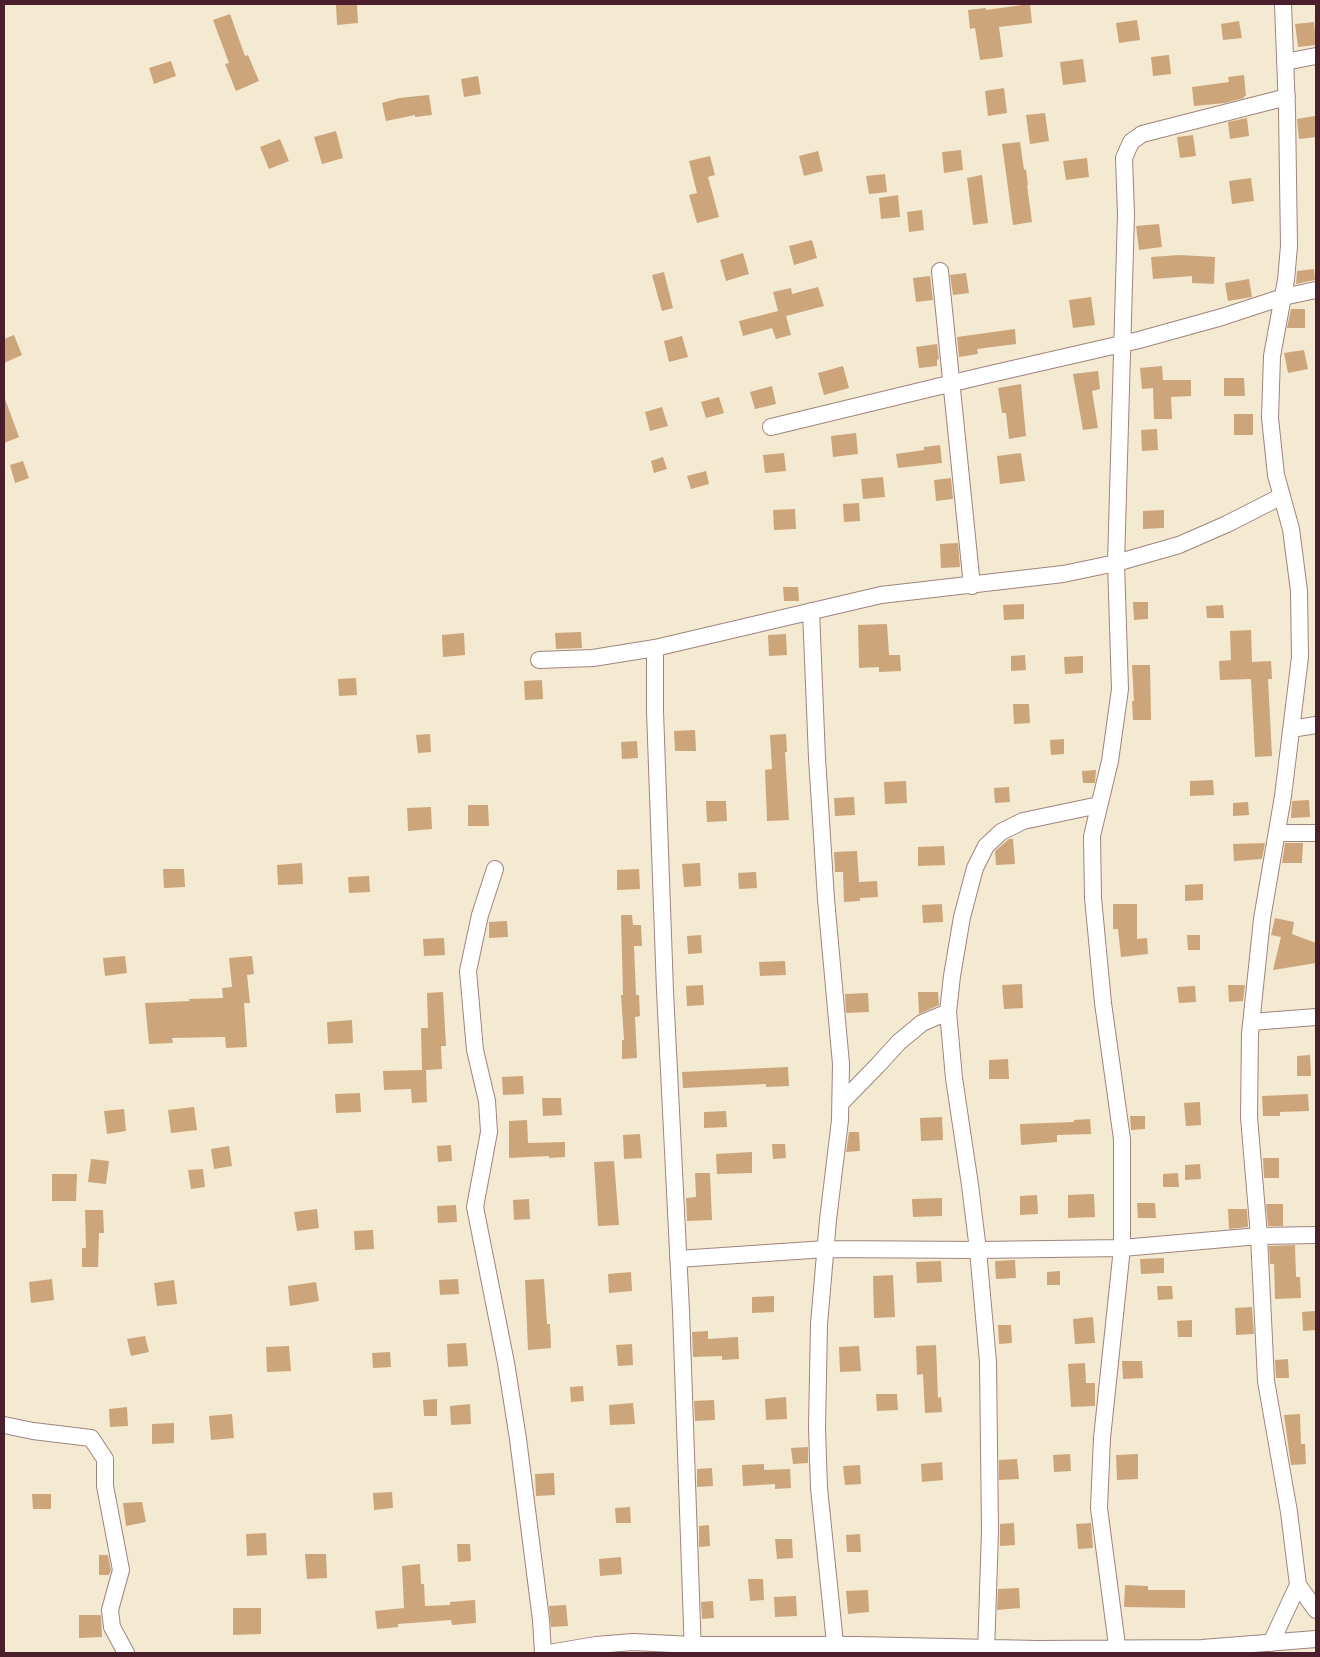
<!DOCTYPE html>
<style>
body{margin:0}
#map{position:relative;width:1320px;height:1657px;overflow:hidden;background:#f4ead2;font-family:"Architects Daughter",sans-serif}
canvas{display:block}
.frame{position:absolute;inset:0;border:5px solid #4a1f2b;pointer-events:none}
</style>
<div id="map">
<canvas width="1320" height="1657"></canvas>
<div class="frame"></div>
</div>
<script>
const context = document.querySelector('canvas').getContext('2d');
context.lineJoin = 'round';
function paint(path, color) {
  context.fillStyle = color;
  context.fill(path, 'evenodd');
}
function poly(rows) {
  const path = new Path2D();
  for (const r of rows) {
    path.moveTo(r[0], r[1]);
    for (let i = 2; i < r.length; i += 2) path.lineTo(r[i], r[i + 1]);
  }
  return path;
}
function trace(path, color, width, dash) {
  context.strokeStyle = color;
  context.lineWidth = width;
  context.lineCap = dash ? 'butt' : 'round';
  context.setLineDash(dash || []);
  context.stroke(path);
}
paint(poly([
 [336,4,357,4,358,23,337,25],
 [1030,4,1032,23,999,27,1003,57,980,60,975,28,970,29,968,10,986,8,986,10],
 [230,14,245,56,248,55,259,81,236,91,225,64,229,63,213,20],
 [1137,20,1140,40,1119,43,1116,23],
 [1239,21,1242,38,1223,40,1221,24],
 [1314,22,1316,45,1298,47,1295,24],
 [1169,55,1171,74,1153,76,1151,57],
 [1083,59,1086,82,1063,85,1060,62],
 [171,61,176,76,154,84,149,68],
 [1244,75,1246,96,1244,96,1244,98,1225,103,1194,106,1192,87,1229,82,1228,77],
 [478,76,481,94,464,97,461,79],
 [1004,88,1007,113,988,116,985,91],
 [429,95,432,115,415,117,415,115,386,121,382,103,399,98],
 [1045,113,1049,141,1030,144,1026,115],
 [1315,116,1316,137,1299,139,1297,119],
 [1247,118,1249,136,1230,139,1228,122],
 [336,131,343,158,322,164,314,137],
 [1193,135,1196,156,1180,158,1177,137],
 [280,139,289,161,269,169,260,147],
 [1020,142,1024,170,1026,169,1028,185,1027,185,1032,222,1013,225,1002,144],
 [961,150,963,170,944,173,942,152],
 [818,151,823,171,804,176,799,156],
 [710,156,715,175,708,177,719,217,697,223,689,195,697,193,689,161],
 [1087,158,1089,177,1066,180,1063,161],
 [885,174,887,192,869,194,866,176],
 [982,175,988,223,973,225,967,178],
 [1251,178,1254,201,1232,204,1229,181],
 [898,195,900,217,881,219,879,198],
 [922,210,924,230,909,232,907,212],
 [1159,224,1162,247,1139,250,1136,226],
 [812,240,817,258,794,265,789,246],
 [743,253,749,274,726,281,720,260],
 [1179,255,1215,257,1214,284,1192,283,1192,276,1153,279,1151,257],
 [1314,269,1315,280,1296,284,1297,271],
 [664,272,673,308,662,311,652,275],
 [966,273,969,293,953,295,950,275],
 [930,276,933,300,916,302,913,278],
 [1249,279,1252,297,1228,301,1225,283],
 [818,287,824,306,786,316,791,335,776,339,772,328,743,336,739,321,778,311,773,292,791,288,792,294],
 [1091,297,1095,325,1073,328,1069,300],
 [1291,309,1305,309,1305,328,1287,328],
 [1015,329,1016,344,977,349,978,354,959,357,957,337],
 [14,335,22,355,4,363,4,339],
 [682,336,688,357,669,362,664,341],
 [937,344,939,359,937,360,937,366,919,368,916,347],
 [1304,350,1308,369,1288,373,1284,353],
 [843,366,849,388,824,395,818,373],
 [1162,366,1163,380,1191,380,1191,396,1171,397,1172,419,1154,419,1153,388,1142,389,1140,368],
 [1098,371,1100,389,1092,391,1098,428,1083,430,1073,374],
 [1224,378,1244,378,1245,396,1224,396],
 [1021,384,1026,436,1009,439,1006,413,1002,413,998,388],
 [772,386,776,404,755,409,750,392],
 [719,397,724,413,706,418,701,402],
 [4,399,5,399,19,437,4,443],
 [662,407,668,426,650,431,645,412],
 [1234,414,1253,414,1253,435,1234,435],
 [1157,429,1158,450,1142,451,1141,430],
 [856,433,858,454,833,457,831,436],
 [940,445,942,463,898,468,896,454,924,450,924,447],
 [784,453,786,471,765,473,763,455],
 [1021,453,1025,481,1000,484,997,456],
 [663,457,667,469,654,473,651,461],
 [23,461,29,478,15,483,10,465],
 [706,471,709,484,691,489,687,476],
 [883,477,885,497,863,499,861,479],
 [951,478,953,499,936,501,934,480],
 [859,503,860,521,844,522,843,504],
 [795,509,796,529,774,530,773,510],
 [1164,510,1164,528,1143,529,1143,511],
 [958,543,960,567,941,568,940,544],
 [783,587,798,587,799,601,784,601],
 [1133,602,1148,602,1148,619,1134,620],
 [1024,604,1024,619,1004,620,1003,605],
 [1223,605,1224,618,1207,618,1206,606],
 [887,624,889,655,900,655,901,671,879,672,879,667,859,668,858,625],
 [1251,630,1252,662,1271,661,1272,679,1268,679,1272,756,1255,757,1251,679,1220,680,1219,661,1231,660,1230,631],
 [581,632,582,648,556,649,555,633],
 [464,633,465,655,443,657,442,635],
 [786,634,787,655,769,656,768,635],
 [1025,655,1026,670,1011,671,1011,656],
 [1083,656,1083,673,1065,674,1064,657],
 [1132,665,1150,665,1151,720,1133,720,1132,701,1134,701],
 [356,678,357,695,339,696,338,679],
 [542,680,543,699,525,700,524,681],
 [1013,704,1029,704,1030,723,1014,724],
 [695,730,696,751,675,751,674,731],
 [430,734,431,752,418,753,416,735],
 [786,734,787,752,785,752,789,820,767,821,765,770,772,769,770,735],
 [1064,739,1064,754,1051,755,1050,740],
 [637,741,638,758,622,759,621,742],
 [1096,770,1095,783,1083,783,1082,771],
 [1213,780,1214,795,1190,796,1190,781],
 [906,781,907,803,885,804,884,782],
 [1009,787,1010,802,995,803,994,788],
 [854,797,855,815,835,816,834,798],
 [1309,800,1310,817,1291,818,1292,801],
 [706,801,726,801,727,821,707,822],
 [1248,802,1249,815,1233,816,1233,803],
 [468,805,488,805,489,826,468,826],
 [431,807,432,829,408,831,407,808],
 [1009,839,1013,839,1015,864,996,865,995,851],
 [1265,843,1262,859,1234,861,1233,844],
 [1285,843,1303,843,1302,863,1282,863],
 [944,846,945,865,918,866,918,847],
 [857,851,859,882,877,881,878,897,860,898,860,901,844,902,843,872,835,872,834,852],
 [302,863,303,884,278,885,277,865],
 [700,863,701,886,684,887,682,864],
 [163,869,184,869,185,887,164,888],
 [639,869,640,889,617,890,617,870],
 [756,872,757,888,739,889,738,873],
 [369,876,370,892,349,893,348,877],
 [1203,884,1203,900,1185,901,1185,885],
 [942,904,943,922,923,923,922,905],
 [1113,904,1137,904,1137,939,1147,938,1148,954,1121,957,1118,929,1113,929],
 [621,915,632,915,633,925,641,925,642,946,634,946,636,995,639,995,640,1016,635,1017,637,1058,622,1059,622,1040,624,1040,621,995,623,995],
 [1275,918,1294,922,1292,934,1316,943,1316,963,1273,970,1281,937,1271,935],
 [507,921,508,937,489,938,489,922],
 [701,935,702,953,688,954,687,936],
 [1187,935,1200,935,1200,950,1188,950],
 [444,938,445,955,424,956,423,939],
 [125,956,127,973,105,976,103,958],
 [252,956,254,974,247,975,250,1003,244,1003,247,1047,226,1048,225,1037,172,1038,173,1043,149,1044,145,1003,190,1001,189,999,223,998,222,988,232,987,229,958],
 [785,961,786,975,760,976,759,962],
 [1022,984,1023,1008,1004,1009,1002,985],
 [703,985,704,1005,687,1006,686,986],
 [1228,985,1245,985,1243,1001,1229,1002],
 [1195,986,1196,1002,1179,1003,1177,987],
 [443,992,446,1046,441,1046,442,1069,426,1070,427,1102,412,1103,411,1089,384,1090,383,1071,422,1070,421,1028,428,1028,427,993],
 [918,992,938,992,939,1005,919,1014],
 [868,993,869,1012,846,1013,845,994],
 [352,1020,353,1043,328,1044,327,1022],
 [1310,1055,1311,1076,1297,1076,1297,1056],
 [1008,1059,1009,1079,989,1079,989,1060],
 [788,1067,789,1086,766,1087,766,1084,683,1088,682,1072],
 [523,1076,524,1094,503,1095,502,1077],
 [360,1093,361,1112,336,1113,335,1094],
 [1308,1094,1309,1111,1280,1112,1280,1116,1263,1116,1262,1096],
 [542,1098,561,1098,562,1115,543,1116],
 [1200,1102,1201,1125,1186,1126,1184,1103],
 [194,1107,197,1130,171,1133,168,1110],
 [124,1109,126,1131,107,1134,104,1111],
 [726,1111,727,1127,704,1128,704,1112],
 [1130,1116,1145,1116,1145,1129,1131,1130],
 [942,1117,943,1140,921,1141,920,1118],
 [1090,1119,1091,1134,1057,1135,1057,1142,1021,1145,1020,1124,1074,1122,1074,1120],
 [527,1120,528,1143,565,1142,565,1157,549,1158,549,1156,509,1158,509,1121],
 [849,1132,859,1132,860,1151,846,1152],
 [640,1134,642,1158,624,1159,623,1135],
 [772,1144,785,1144,786,1158,773,1159],
 [451,1145,452,1161,438,1162,437,1146],
 [229,1146,232,1166,214,1169,211,1149],
 [752,1152,752,1173,717,1174,716,1154],
 [1263,1158,1279,1158,1279,1178,1264,1178],
 [91,1159,109,1161,106,1184,88,1182],
 [614,1161,619,1225,598,1226,594,1162],
 [1200,1164,1201,1179,1185,1180,1185,1165],
 [203,1169,205,1187,191,1189,188,1170],
 [695,1173,710,1173,712,1220,687,1221,686,1198,696,1197],
 [1178,1173,1179,1187,1163,1187,1163,1174],
 [52,1174,77,1174,76,1201,52,1201],
 [1094,1194,1095,1217,1068,1218,1068,1195],
 [1037,1195,1038,1214,1020,1215,1020,1196],
 [942,1198,942,1216,913,1217,912,1199],
 [529,1199,530,1219,514,1220,513,1200],
 [1137,1203,1155,1203,1156,1218,1138,1218],
 [1266,1204,1283,1204,1283,1226,1268,1226],
 [456,1205,457,1222,438,1223,437,1206],
 [317,1209,319,1228,297,1231,294,1212],
 [1228,1209,1247,1209,1248,1227,1229,1229],
 [85,1210,103,1210,104,1233,99,1233,98,1267,82,1267,82,1248,86,1248],
 [373,1230,374,1249,355,1250,354,1231],
 [1295,1245,1296,1277,1300,1277,1301,1298,1275,1299,1274,1264,1270,1264,1269,1246],
 [1164,1258,1164,1273,1141,1274,1140,1259],
 [1015,1260,1016,1278,996,1279,995,1261],
 [941,1261,942,1282,917,1283,916,1262],
 [1060,1271,1060,1285,1047,1285,1047,1272],
 [631,1272,632,1291,609,1293,608,1274],
 [893,1275,895,1317,874,1318,873,1276],
 [52,1279,54,1300,31,1303,29,1282],
 [458,1279,459,1294,440,1295,439,1280],
 [544,1279,547,1324,550,1324,551,1348,528,1350,525,1280],
 [174,1280,177,1304,157,1306,154,1283],
 [316,1282,319,1301,290,1306,288,1286],
 [1157,1286,1172,1286,1173,1299,1158,1300],
 [774,1296,774,1312,752,1313,752,1297],
 [1252,1307,1254,1334,1236,1335,1235,1308],
 [1315,1311,1316,1330,1303,1331,1302,1312],
 [1093,1317,1095,1343,1075,1344,1073,1319],
 [1192,1320,1192,1337,1178,1337,1177,1321],
 [998,1325,1011,1325,1012,1343,999,1344],
 [708,1331,708,1339,738,1337,739,1359,722,1360,722,1356,693,1357,692,1332],
 [145,1336,149,1352,131,1356,127,1339],
 [466,1343,468,1366,448,1367,447,1344],
 [632,1344,633,1365,618,1366,616,1345],
 [936,1345,938,1398,941,1397,942,1412,925,1413,923,1374,917,1375,916,1346],
 [289,1346,291,1371,267,1372,266,1347],
 [859,1346,861,1371,840,1372,839,1347],
 [390,1352,391,1367,373,1368,372,1353],
 [1288,1359,1289,1378,1276,1378,1275,1360],
 [1122,1361,1142,1361,1143,1378,1123,1379],
 [1085,1363,1086,1383,1095,1383,1095,1406,1071,1407,1068,1364],
 [583,1386,584,1401,571,1402,570,1387],
 [876,1394,897,1394,898,1410,877,1411],
 [786,1397,787,1419,766,1420,765,1399],
 [437,1399,437,1416,424,1416,423,1400],
 [714,1400,715,1420,695,1421,694,1401],
 [633,1403,635,1424,610,1425,609,1405],
 [470,1404,471,1424,451,1425,450,1406],
 [127,1407,128,1426,110,1427,109,1409],
 [232,1414,234,1438,211,1440,209,1416],
 [1300,1414,1301,1444,1305,1444,1306,1464,1291,1465,1284,1415],
 [174,1423,174,1443,152,1444,152,1424],
 [808,1447,808,1463,793,1464,791,1448],
 [1070,1454,1071,1471,1054,1472,1053,1455],
 [1138,1454,1138,1479,1117,1480,1116,1455],
 [1017,1459,1019,1479,999,1480,999,1460],
 [942,1462,943,1480,922,1482,921,1464],
 [764,1464,764,1470,790,1469,791,1488,775,1489,775,1484,743,1486,742,1465],
 [860,1465,861,1484,845,1485,843,1466],
 [712,1468,713,1486,697,1487,697,1469],
 [554,1473,555,1495,536,1496,535,1474],
 [392,1492,393,1508,374,1510,373,1493],
 [32,1494,51,1494,51,1509,33,1509],
 [142,1502,146,1522,126,1526,123,1503],
 [630,1507,631,1523,616,1523,615,1508],
 [1014,1523,1015,1545,1000,1546,1000,1524],
 [1091,1523,1093,1548,1078,1549,1076,1524],
 [709,1525,710,1546,699,1547,699,1526],
 [266,1533,267,1555,247,1556,246,1534],
 [860,1534,861,1552,847,1552,846,1535],
 [775,1539,792,1539,793,1558,777,1559],
 [457,1544,470,1544,471,1561,458,1562],
 [305,1554,326,1554,327,1578,307,1579],
 [99,1555,108,1555,111,1570,109,1575,99,1575],
 [621,1557,622,1574,600,1576,599,1559],
 [420,1564,421,1584,424,1584,425,1606,450,1605,450,1602,475,1600,476,1623,452,1625,451,1620,398,1624,398,1627,377,1629,375,1611,404,1608,402,1566],
 [748,1579,763,1579,764,1600,750,1601],
 [1125,1585,1148,1586,1148,1590,1185,1590,1185,1608,1124,1607],
 [1019,1588,1020,1608,997,1610,998,1589],
 [868,1590,869,1612,848,1614,846,1591],
 [796,1596,797,1616,775,1617,774,1597],
 [713,1601,714,1618,702,1619,701,1602],
 [566,1605,568,1626,551,1627,549,1606],
 [233,1608,261,1608,261,1634,233,1635],
 [79,1615,101,1615,102,1637,79,1638]
]), '#cca57b');
const minor = poly([
 [1283,4,1287,110,1289,246,1286,280,1272,356,1270,418,1276,475,1291,529,1299,591,1300,657,1283,796,1262,919,1250,1034,1249,1117,1259,1236,1266,1381,1289,1512,1298,1585,1316,1610],
 [1285,62,1316,56],
 [940,271,972,586],
 [771,427,982,376,1139,340,1222,317,1283,297,1316,290],
 [811,611,817,758,826,899,841,1064,840,1120,828,1220,819,1324,817,1428,819,1488,836,1653],
 [655,648,655,711,665,991,681,1311,693,1653],
 [539,660,593,658,655,648,881,595,1063,574,1116,563,1179,545,1227,524,1282,496],
 [1291,729,1316,725],
 [1277,833,1316,833],
 [495,869,480,915,468,971,475,1050,487,1101,489,1132,475,1207,506,1363,518,1439,541,1620,543,1653],
 [1251,1022,1316,1017],
 [841,1103,878,1065,899,1042,922,1023,948,1012],
 [678,1259,826,1249,978,1250,1122,1248,1259,1236,1316,1235],
 [4,1425,33,1431,91,1438,105,1459,105,1486,121,1570,110,1610,112,1627,126,1653],
 [1271,1643,1298,1585],
 [549,1653,596,1645,633,1642,693,1645,857,1645,1037,1649,1202,1648,1316,1639],
 [986,1653,990,1531,988,1362,978,1250,970,1185,954,1078,948,1012,952,976,962,917,975,868,986,846,1001,832,1023,821,1099,805],
 [1118,1653,1099,1508,1102,1438,1122,1248,1122,1139,1103,1003,1093,898,1092,836,1110,761,1120,689,1116,563,1126,214,1124,158,1131,142,1142,134,1287,97]
]);
trace(minor, '#9f847e', 18);
trace(minor, '#fff', 16);
</script>
